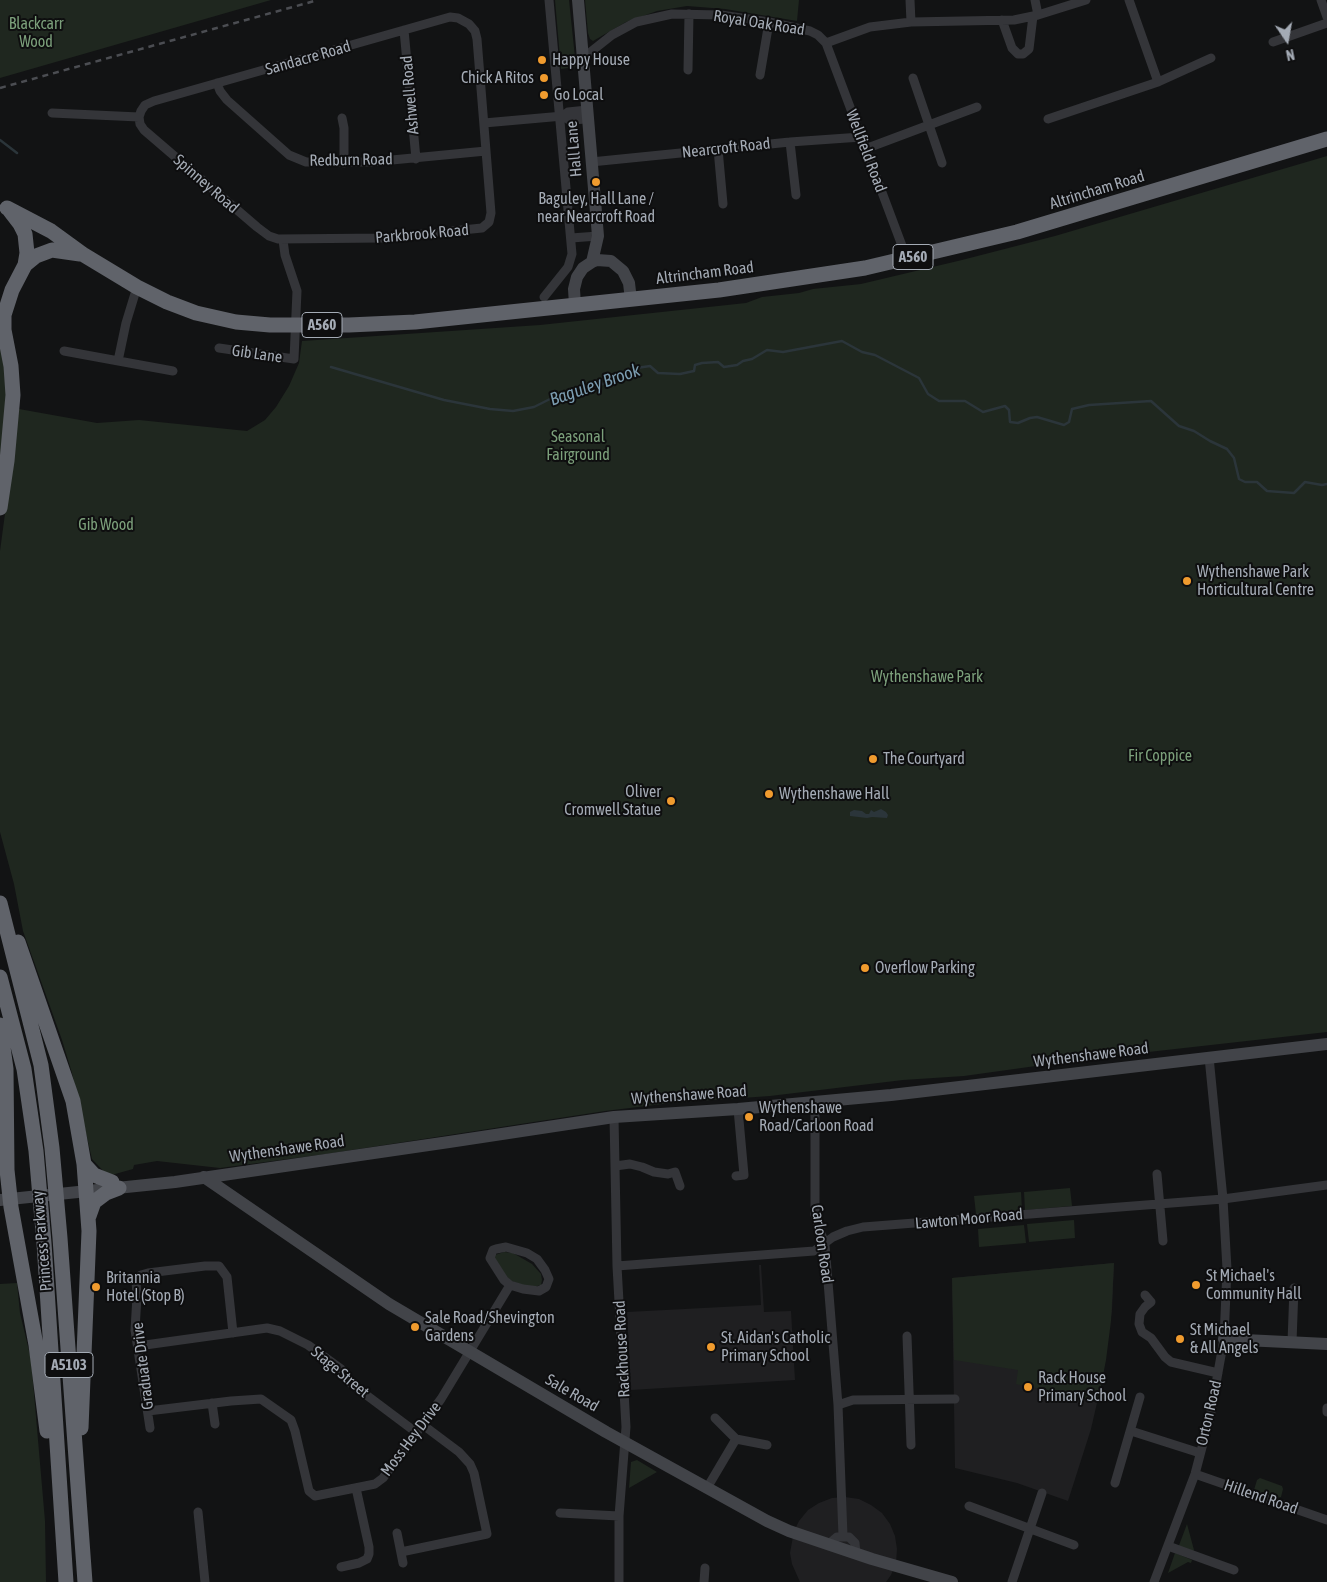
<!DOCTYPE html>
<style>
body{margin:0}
#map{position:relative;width:1327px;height:1582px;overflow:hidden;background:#121314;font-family:"Asap Condensed",sans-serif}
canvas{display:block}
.north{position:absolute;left:1262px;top:15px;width:50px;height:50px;-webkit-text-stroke:4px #0e0e0f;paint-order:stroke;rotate:168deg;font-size:14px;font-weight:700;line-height:20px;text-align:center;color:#a4abb5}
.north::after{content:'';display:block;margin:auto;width:18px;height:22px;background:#a4abb5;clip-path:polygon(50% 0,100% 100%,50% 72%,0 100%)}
</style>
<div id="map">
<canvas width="1327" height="1582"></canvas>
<div class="north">N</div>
</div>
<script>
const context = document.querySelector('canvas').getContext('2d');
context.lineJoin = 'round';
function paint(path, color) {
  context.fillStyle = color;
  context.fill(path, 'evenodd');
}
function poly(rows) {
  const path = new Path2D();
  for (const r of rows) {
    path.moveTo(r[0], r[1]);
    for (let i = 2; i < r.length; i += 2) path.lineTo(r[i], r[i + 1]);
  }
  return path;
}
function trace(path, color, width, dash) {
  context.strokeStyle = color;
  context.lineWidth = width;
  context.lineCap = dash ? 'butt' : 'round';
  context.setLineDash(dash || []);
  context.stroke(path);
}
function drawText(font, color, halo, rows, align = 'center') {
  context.font = font + ' "Asap Condensed",sans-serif';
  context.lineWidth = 4;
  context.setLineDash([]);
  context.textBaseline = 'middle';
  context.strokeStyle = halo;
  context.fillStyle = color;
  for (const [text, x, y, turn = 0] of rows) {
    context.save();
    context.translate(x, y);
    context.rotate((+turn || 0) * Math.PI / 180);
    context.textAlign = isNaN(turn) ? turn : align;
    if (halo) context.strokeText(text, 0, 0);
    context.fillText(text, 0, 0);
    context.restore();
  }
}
paint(poly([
 [1114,1263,1112,1310,1102,1381,1091,1429,1068,1501,1017,1483,955,1468,952,1278],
 [759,1265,761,1265,764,1312,791,1311,795,1380,631,1390,627,1312,761,1305],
 [845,1497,859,1499,871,1505,882,1513,890,1524,895,1536,897,1549,896,1563,891,1575,886,1582,800,1582,792,1564,790,1553,794,1531,799,1521,808,1510,819,1503,832,1498]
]), '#1f1f21');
paint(poly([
 [0,0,271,0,0,78],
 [555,0,569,0,576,67,561,69],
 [585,0,799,0,797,21,725,9,687,6,657,11,626,22,593,41,590,39,588,33],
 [1327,156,1327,1032,1086,1059,964,1076,903,1080,770,1096,671,1103,605,1111,326,1154,220,1168,157,1161,134,1165,133,1169,108,1176,92,1159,72,1073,62,1040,23,931,14,884,0,832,0,551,19,409,97,423,139,420,247,431,265,420,276,407,289,386,299,363,302,341,540,325,746,303,762,297,799,293,813,289,861,284,962,260,1055,236],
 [0,336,7,370,5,420,0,475],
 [1070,1188,1072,1206,1025,1210,1024,1192],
 [1021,1192,1022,1210,976,1214,974,1196],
 [1074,1220,1075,1238,1029,1242,1027,1224],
 [1024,1225,1026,1243,979,1247,978,1229],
 [504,1252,513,1253,532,1264,541,1274,542,1280,541,1285,530,1288,512,1281,505,1276,494,1259,495,1255],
 [1114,1263,1111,1321,1106,1360,1098,1401,1016,1384,1018,1370,954,1360,952,1278],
 [17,1283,20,1313,31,1359,45,1521,46,1582,0,1582,0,1284],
 [637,1460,657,1472,629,1488,631,1462],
 [1260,1478,1282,1486,1283,1489,1281,1497,1277,1498,1254,1490,1257,1480],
 [1187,1524,1194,1550,1192,1554,1178,1548],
 [1175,1553,1192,1560,1191,1563,1188,1562,1168,1573]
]), '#1f271f');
paint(poly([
 [881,809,886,812,888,815,887,818,872,817,867,818,850,816,850,812,854,810,862,811,866,814,869,814,871,810,874,812]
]), '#2b353a');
trace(poly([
 [0,140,17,153],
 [331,367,444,400,490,409,513,411,534,407,560,394,588,390,612,380,630,369,650,366,658,373,680,374,694,371,695,365,702,363,718,362,724,367,737,365,743,361,752,359,767,350,783,352,842,341,862,352,875,355,919,378,928,394,939,401,965,401,983,412,1005,406,1009,410,1010,422,1018,423,1030,418,1037,417,1064,425,1069,422,1072,409,1089,405,1151,401,1179,426,1194,431,1210,441,1227,449,1234,458,1239,479,1245,482,1257,482,1267,491,1294,493,1305,482,1322,485,1327,484]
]), '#2b353a', 2.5);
trace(poly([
 [910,0,911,22],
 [1035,0,1038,15],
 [1129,0,1158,82],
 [1321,0,1327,17],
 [450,17,458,18,469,24,475,31,477,39,491,213,489,222,482,228,383,238,278,239,269,236,257,227,144,130,140,124,139,117,141,111,145,105,154,101,450,17],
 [1002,20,1012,48,1018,54,1023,54,1029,49,1033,16],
 [404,30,416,159],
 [1273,42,1327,23],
 [826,43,870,27,911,22,1014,20,1038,15,1086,0],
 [583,58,612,35,636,22,672,14,721,15,769,22,810,31,818,35,826,43,907,259],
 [688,70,689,14],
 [760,75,769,22],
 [913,78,942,163],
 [217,83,220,91,227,100,289,155,306,162,371,162,486,151],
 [52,113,139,117],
 [563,116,568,112,587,110],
 [342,118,344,128,344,163],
 [1048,119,1158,82,1211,58],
 [484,123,563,116,569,120,588,119],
 [790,142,796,195],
 [718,149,723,204],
 [865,149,977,107],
 [591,162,790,142,861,137],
 [571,238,598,236],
 [544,297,568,267,572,254,549,0],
 [219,348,294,359,297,291,285,255,283,240],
 [64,351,173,371],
 [118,361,126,323,137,287],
 [815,1102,815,1215,825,1245,838,1405,843,1536],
 [614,1117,617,1266,626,1427,619,1516,619,1582],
 [615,1166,630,1164,642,1167,654,1172,668,1174,675,1172,680,1186],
 [1157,1174,1163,1241],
 [736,1176,744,1175,738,1109],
 [617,1266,814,1251,833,1237,847,1231,863,1227,1223,1199,1327,1185],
 [1145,1295,1151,1302,1145,1307,1140,1314,1139,1324,1142,1332,1151,1338,1165,1357,1171,1362,1218,1373],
 [907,1336,911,1445],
 [1292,1342,1294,1288],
 [138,1346,267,1328,280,1331,308,1345,341,1369,349,1382,417,1433],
 [212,1403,215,1424],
 [838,1405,853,1400,955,1399],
 [148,1411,231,1401,261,1399,291,1420,295,1431,309,1491,315,1496,375,1484,383,1478,441,1399,510,1285,523,1289,539,1291,546,1287,549,1279,545,1270,537,1259,527,1253,506,1247,496,1249,493,1250,490,1258,504,1280,510,1285],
 [1327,1412,1327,1408],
 [715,1418,736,1439],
 [150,1428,135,1330,137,1296,136,1281,141,1275,148,1273,205,1266,219,1266,227,1277,233,1333],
 [1131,1431,1200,1453],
 [1195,1474,1327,1520],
 [1115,1483,1140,1397],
 [707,1488,736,1439,767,1445],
 [969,1506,1074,1545],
 [198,1512,205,1582],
 [560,1513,619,1516],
 [397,1533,403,1563],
 [829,1544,837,1537,849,1537,855,1543,856,1554],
 [1168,1546,1234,1570],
 [401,1552,487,1534,474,1473,470,1464,459,1452,423,1425],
 [341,1567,359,1563,367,1559,369,1554,369,1547,356,1488],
 [704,1582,705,1568],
 [1012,1582,1042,1493],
 [1154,1582,1195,1474,1210,1417,1224,1339,1227,1269,1223,1199,1209,1057]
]), '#343539', 9);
trace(poly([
 [578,0,598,236,592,262],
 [575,305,574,289,577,277,583,268,592,262,597,260,611,261,623,271,629,283,631,300],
 [204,1177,389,1304,606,1432,767,1521,789,1531,872,1559,952,1582],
 [0,1200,175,1182,449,1142,614,1117,738,1109,891,1095,1327,1044],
 [1224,1339,1327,1344]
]), '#424449', 12);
trace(poly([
 [7,208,51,231,84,255,137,287,167,302,196,313,236,322,270,325,349,325,415,322,719,290,865,268,1017,232,1327,139],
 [25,265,36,256,52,250,80,254],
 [0,508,7,461,13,395,11,366,4,330,4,315,12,290,25,265,27,253,25,234,20,224,10,211],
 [0,903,41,1065,52,1148,60,1238,85,1582],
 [18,942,73,1101,84,1164,89,1231,81,1428],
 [0,977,24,1069,36,1151,44,1243,66,1582],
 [0,1025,6,1069,7,1170,11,1207,36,1345,47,1431],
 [84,1164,94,1175,112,1182],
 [89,1216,94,1202,106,1193,119,1188]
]), '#60636a', 15);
trace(poly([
 [0,88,318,0]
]), '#4b4d52', 2.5, [6, 5]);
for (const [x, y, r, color] of [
 [542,60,5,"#f09b2e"],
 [544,78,5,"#f09b2e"],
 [544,95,5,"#f09b2e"],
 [596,182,5,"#f09b2e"],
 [1187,581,5,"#f09b2e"],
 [873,759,5,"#f09b2e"],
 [769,794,5,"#f09b2e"],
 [671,801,5,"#f09b2e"],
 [865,968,5,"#f09b2e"],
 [749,1117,5,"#f09b2e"],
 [1196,1285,5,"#f09b2e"],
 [96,1287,5,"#f09b2e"],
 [415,1327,5,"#f09b2e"],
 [1180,1339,5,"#f09b2e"],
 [711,1347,5,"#f09b2e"],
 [1028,1387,5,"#f09b2e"]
]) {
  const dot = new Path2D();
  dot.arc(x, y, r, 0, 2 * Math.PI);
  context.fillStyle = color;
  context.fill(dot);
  trace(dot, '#0e0e0f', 2);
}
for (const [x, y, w] of [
 [913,257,40],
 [322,325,40],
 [69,1365,48]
]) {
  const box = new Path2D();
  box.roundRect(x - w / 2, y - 12.5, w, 25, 4);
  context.fillStyle = '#0e0e0f';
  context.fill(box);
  trace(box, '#a4abb5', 1);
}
drawText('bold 15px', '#a4abb5', null, [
 ["A560",913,257],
 ["A560",322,325],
 ["A5103",69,1365]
]);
drawText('16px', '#a4abb5', '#0e0e0f', [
 ["Royal Oak Road",759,23,9],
 ["Sandacre Road",308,58,-16],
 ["Ashwell Road",410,95,-95],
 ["Nearcroft Road",726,148,-6],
 ["Hall Lane",574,149,-95],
 ["Wellfield Road",866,151,69],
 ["Redburn Road",351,160,-1],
 ["Spinney Road",206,184,41],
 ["Altrincham Road",1097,190,-17],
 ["Parkbrook Road",422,234,-5],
 ["Altrincham Road",705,273,-7],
 ["Gib Lane",257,354,8],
 ["Wythenshawe Road",1091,1055,-7],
 ["Wythenshawe Road",689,1095,-4],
 ["Wythenshawe Road",287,1149,-8],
 ["Lawton Moor Road",969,1219,-5],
 ["Princess Parkway",42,1241,-95],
 ["Carloon Road",822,1244,82],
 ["Rackhouse Road",622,1349,-93],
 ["Graduate Drive",143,1366,-97],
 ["Stage Street",340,1372,40],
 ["Sale Road",572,1393,30],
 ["Orton Road",1209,1413,-77],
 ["Moss Hey Drive",411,1439,-53],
 ["Hillend Road",1261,1497,19]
]);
drawText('16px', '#7ca07b', '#0e0e0f', [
 ["Blackcarr",36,24],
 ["Wood",36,42],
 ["Seasonal",578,437],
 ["Fairground",578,455],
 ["Gib Wood",106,525],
 ["Wythenshawe Park",927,677],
 ["Fir Coppice",1160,756]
]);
drawText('16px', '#a4abb5', '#0e0e0f', [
 ["Happy House",552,60],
 ["Chick A Ritos",534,78,"right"],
 ["Go Local",554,95],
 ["Baguley, Hall Lane /",596,199,"center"],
 ["near Nearcroft Road",596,217,"center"],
 ["Wythenshawe Park",1197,572],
 ["Horticultural Centre",1197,590],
 ["The Courtyard",883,759],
 ["Oliver",661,792,"right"],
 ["Cromwell Statue",661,810,"right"],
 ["Wythenshawe Hall",779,794],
 ["Overflow Parking",875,968],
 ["Wythenshawe",759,1108],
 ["Road/Carloon Road",759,1126],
 ["St Michael's",1206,1276],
 ["Community Hall",1206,1294],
 ["Britannia",106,1278],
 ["Hotel (Stop B)",106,1296],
 ["Sale Road/Shevington",425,1318],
 ["Gardens",425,1336],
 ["St Michael",1190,1330],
 ["& All Angels",1190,1348],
 ["St. Aidan's Catholic",721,1338],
 ["Primary School",721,1356],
 ["Rack House",1038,1378],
 ["Primary School",1038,1396]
], 'left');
drawText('italic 18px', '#7b9cb0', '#0e0e0f', [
 ["Baguley Brook",595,385,-19]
]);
</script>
